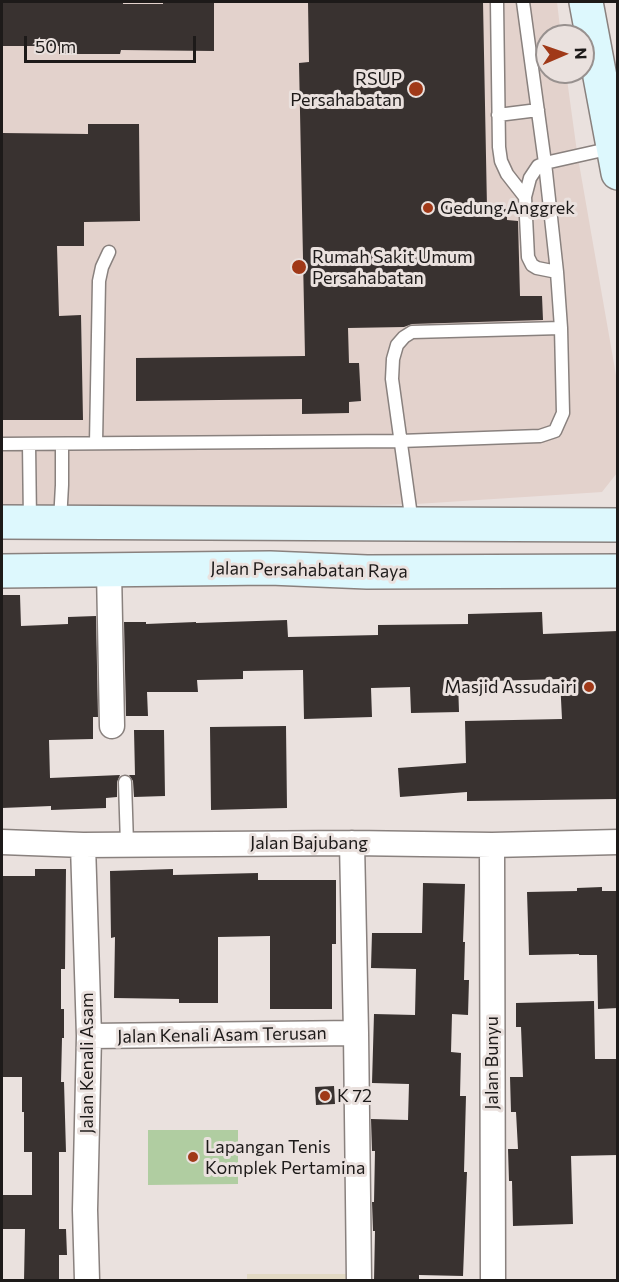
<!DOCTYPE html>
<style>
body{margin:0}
#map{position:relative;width:619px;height:1282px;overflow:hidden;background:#eae1de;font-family:Commissioner,sans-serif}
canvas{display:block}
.frame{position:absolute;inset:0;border:3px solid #1d1a19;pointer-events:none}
.north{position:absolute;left:535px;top:24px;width:60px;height:60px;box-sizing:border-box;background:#eae1de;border:2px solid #98918f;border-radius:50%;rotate:88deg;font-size:16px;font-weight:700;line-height:24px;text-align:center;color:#1d1a19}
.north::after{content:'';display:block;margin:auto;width:21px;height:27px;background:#a03918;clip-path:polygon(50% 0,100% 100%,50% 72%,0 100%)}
.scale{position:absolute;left:24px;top:36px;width:172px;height:27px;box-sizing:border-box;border:3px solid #1d1a19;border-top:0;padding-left:8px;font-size:18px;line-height:21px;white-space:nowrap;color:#1d1a19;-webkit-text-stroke:4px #eae1de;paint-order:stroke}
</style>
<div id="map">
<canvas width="619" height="1282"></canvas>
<div class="frame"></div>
<div class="north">N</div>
<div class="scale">50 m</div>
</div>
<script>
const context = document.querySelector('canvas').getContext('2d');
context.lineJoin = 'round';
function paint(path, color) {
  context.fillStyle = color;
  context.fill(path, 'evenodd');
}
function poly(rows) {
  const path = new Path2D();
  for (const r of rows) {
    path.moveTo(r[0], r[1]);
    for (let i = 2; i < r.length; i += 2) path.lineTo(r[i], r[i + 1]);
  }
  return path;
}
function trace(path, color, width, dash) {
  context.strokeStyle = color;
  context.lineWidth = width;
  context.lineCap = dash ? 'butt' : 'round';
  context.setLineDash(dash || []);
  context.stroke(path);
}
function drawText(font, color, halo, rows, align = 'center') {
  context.font = font + ' Commissioner,sans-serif';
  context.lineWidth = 6;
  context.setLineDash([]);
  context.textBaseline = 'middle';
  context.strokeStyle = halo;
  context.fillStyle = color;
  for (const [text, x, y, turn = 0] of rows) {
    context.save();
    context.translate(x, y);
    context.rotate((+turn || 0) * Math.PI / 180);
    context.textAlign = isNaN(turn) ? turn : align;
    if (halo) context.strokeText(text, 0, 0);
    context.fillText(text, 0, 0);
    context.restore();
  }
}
paint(poly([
 [2,2,557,2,561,36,547,36,547,72,566,72,577,152,617,381,617,473,602,492,416,504,60,513,2,511]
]), '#e3d2cc');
paint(poly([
 [247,1274,348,1274,348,1280,247,1280]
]), '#e2d9c4');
paint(poly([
 [148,1130,238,1130,238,1184,148,1185]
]), '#b0cda1');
paint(poly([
 [2,2,123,2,123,4,163,4,163,2,214,2,214,51,121,50,120,54,59,54,59,46,2,46],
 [308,2,483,2,487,208,507,209,507,220,518,221,520,296,542,296,543,320,412,324,404,327,348,328,349,363,359,363,361,401,349,402,349,413,302,414,302,399,136,401,136,358,305,356,299,63,309,62],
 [88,124,139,124,140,221,84,222,84,246,57,246,59,316,81,315,83,420,2,420,2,133,88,134],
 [2,595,20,595,21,626,68,624,68,617,96,616,98,717,93,717,93,739,49,740,50,778,120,775,117,782,117,797,106,798,106,808,51,810,51,806,2,808],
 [542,612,543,634,618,631,618,799,467,801,467,792,400,797,398,768,466,763,465,721,562,719,560,679,458,682,459,712,411,713,410,687,371,688,372,717,304,719,303,670,243,671,243,679,197,680,198,692,147,692,148,716,126,716,124,622,146,622,146,624,196,622,196,623,287,620,288,637,378,635,378,625,468,624,468,614],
 [286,726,287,808,211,810,210,727],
 [134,730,164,730,165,796,134,797,133,781,129,775,135,775],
 [35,869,66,869,65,969,61,969,61,1009,64,1009,64,1038,62,1038,61,1082,64,1082,66,1152,59,1152,59,1229,66,1229,67,1255,59,1255,59,1281,24,1281,25,1229,2,1229,2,1195,32,1195,32,1152,24,1152,24,1112,22,1112,22,1077,2,1077,2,876,35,876],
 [173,869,173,875,258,873,258,880,336,880,336,944,332,944,332,1009,270,1009,270,936,218,937,218,1003,179,1003,179,999,114,998,115,937,111,938,110,871],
 [423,883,465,884,463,942,465,942,464,980,469,980,468,1015,452,1014,451,1052,461,1053,460,1096,466,1096,464,1172,467,1172,463,1276,419,1275,419,1281,374,1281,375,1231,373,1231,372,1202,374,1202,375,1151,372,1151,371,1119,408,1120,409,1084,372,1083,374,1014,415,1015,416,969,371,968,372,933,422,933],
 [602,887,602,891,618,891,618,1008,598,1009,597,955,579,955,579,954,529,955,527,892,577,891,577,888],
 [594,1001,595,1059,618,1059,618,1155,571,1156,573,1224,513,1226,512,1181,509,1181,508,1149,518,1149,516,1112,511,1112,510,1077,523,1077,521,1027,516,1027,516,1003],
 [334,1086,335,1104,316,1105,315,1087]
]), '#393230');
const lane = poly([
 [497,2,499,147,501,161,507,174,525,197,528,257,532,265,537,268,557,272],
 [498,115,538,110],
 [525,197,530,178,538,166,545,163,612,148],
 [96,443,99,281,102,267,109,252],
 [2,444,400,441,540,436,555,431,563,413,561,328,557,272,545,163,523,2],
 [29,444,30,521],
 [60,521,62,485,62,444],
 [412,523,392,379,393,359,397,345,404,337,412,332,561,328],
 [125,782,127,844]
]);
const street = poly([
 [109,570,112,726],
 [2,842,83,845,352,843,492,845,618,842],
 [352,843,356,1033,359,1280],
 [83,845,89,1036,85,1210,87,1280],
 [492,845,493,1280],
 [89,1036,356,1033]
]);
const secondary = poly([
 [586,2,618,173],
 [2,522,618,525],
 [2,571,270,568,367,572,618,571]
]);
trace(lane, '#89817e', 15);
trace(street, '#89817e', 27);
trace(secondary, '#89817e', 36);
trace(lane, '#fff', 12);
trace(street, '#fff', 24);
trace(secondary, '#ddf8fd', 33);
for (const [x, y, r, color] of [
 [416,89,8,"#a03918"],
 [428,208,6,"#a03918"],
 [299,267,8,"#a03918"],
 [589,687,6,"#a03918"],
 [325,1096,6,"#a03918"],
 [193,1157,6,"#a03918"]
]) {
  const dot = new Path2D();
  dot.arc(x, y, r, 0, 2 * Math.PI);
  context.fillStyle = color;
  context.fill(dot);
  trace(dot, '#eae1de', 2);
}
drawText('18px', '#1d1a19', '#eae1de', [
 ["RSUP",402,79,"right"],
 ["Persahabatan",402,100,"right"],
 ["Gedung Anggrek",440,208],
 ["Rumah Sakit Umum",312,257],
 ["Persahabatan",312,278],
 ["Masjid Assudairi",577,687,"right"],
 ["K 72",337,1096],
 ["Lapangan Tenis",205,1147],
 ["Komplek Pertamina",205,1168]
], 'left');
drawText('18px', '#1d1a19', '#eae1de', [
 ["Jalan Persahabatan Raya",309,570,1],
 ["Jalan Bajubang",309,843],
 ["Jalan Kenali Asam Terusan",222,1035,-1],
 ["Jalan Kenali Asam",87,1063,-90],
 ["Jalan Bunyu",492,1063,-90]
]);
</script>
